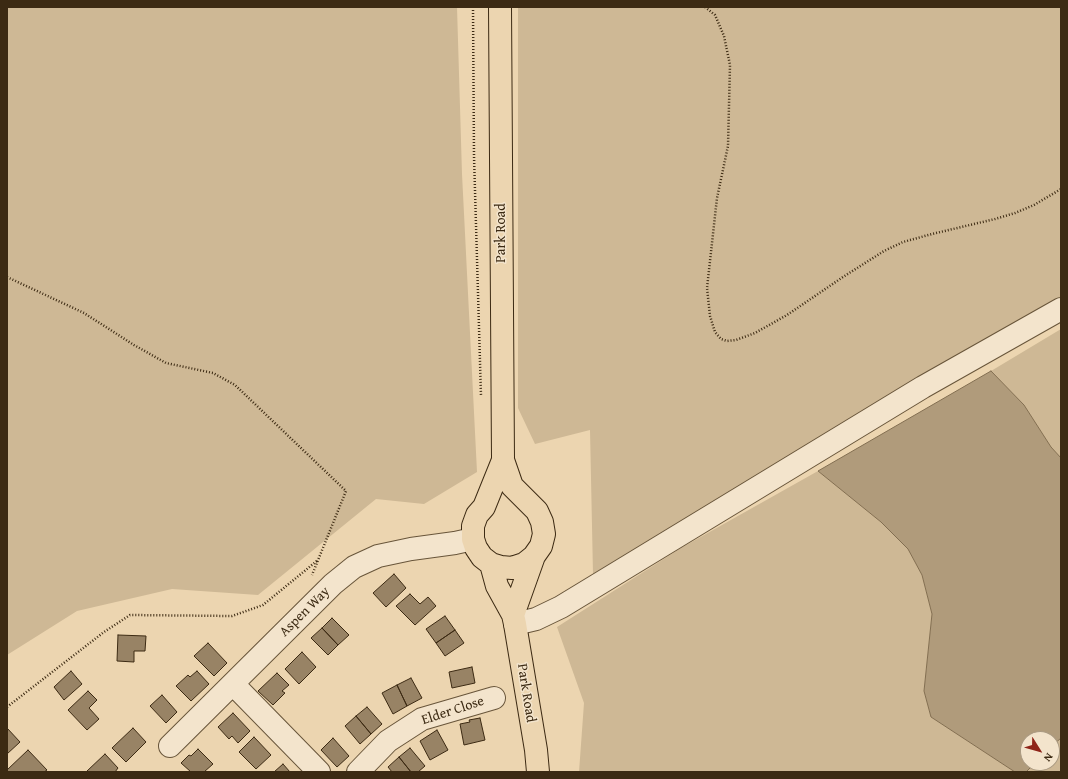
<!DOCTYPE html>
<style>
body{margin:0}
#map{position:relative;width:1068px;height:779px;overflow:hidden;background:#ecd5b0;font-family:"Gentium Book Plus",serif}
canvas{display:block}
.frame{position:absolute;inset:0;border:8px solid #3c2a13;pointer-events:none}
.north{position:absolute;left:1020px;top:731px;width:40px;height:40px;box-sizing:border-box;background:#f3e4cc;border:1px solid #aa9a82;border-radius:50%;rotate:127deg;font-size:11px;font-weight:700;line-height:16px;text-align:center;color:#3c2a13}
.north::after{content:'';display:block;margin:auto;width:14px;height:18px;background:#8f2418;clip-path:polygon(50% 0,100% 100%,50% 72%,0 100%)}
</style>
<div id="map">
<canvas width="1068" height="779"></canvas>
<div class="frame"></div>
<div class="north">N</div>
</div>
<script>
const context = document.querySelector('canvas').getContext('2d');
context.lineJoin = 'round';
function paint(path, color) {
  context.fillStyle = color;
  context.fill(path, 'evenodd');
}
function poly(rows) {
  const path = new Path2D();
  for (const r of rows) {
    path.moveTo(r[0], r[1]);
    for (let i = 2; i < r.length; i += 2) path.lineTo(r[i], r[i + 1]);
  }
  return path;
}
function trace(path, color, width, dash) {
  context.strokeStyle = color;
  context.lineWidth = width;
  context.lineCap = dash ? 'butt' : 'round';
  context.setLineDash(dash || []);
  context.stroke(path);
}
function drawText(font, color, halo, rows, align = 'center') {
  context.font = font + ' "Gentium Book Plus",serif';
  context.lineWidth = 3;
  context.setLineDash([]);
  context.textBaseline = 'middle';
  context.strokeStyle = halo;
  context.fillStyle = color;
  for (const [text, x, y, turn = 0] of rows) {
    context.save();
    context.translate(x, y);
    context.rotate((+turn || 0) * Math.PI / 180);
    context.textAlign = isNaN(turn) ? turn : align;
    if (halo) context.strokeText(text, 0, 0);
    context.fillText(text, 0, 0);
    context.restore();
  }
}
paint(poly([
 [7,7,457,7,462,174,477,472,424,504,376,499,258,595,172,589,77,611,7,655],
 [518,7,1061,7,1061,304,949,364,593,574,590,430,535,444,518,408],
 [1061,329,1061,458,1051,447,1024,405,991,371],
 [818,471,881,522,908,549,922,575,932,614,924,691,931,717,1015,772,579,772,584,703,557,627,681,548],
 [1061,738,1061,772,1026,772,1036,763,1052,763,1052,747]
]), '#ceb895');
const water = poly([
 [991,371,1024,405,1051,447,1061,458,1061,738,1052,746,1052,739,1028,739,1028,763,1035,763,1026,772,1015,772,931,717,924,691,932,614,922,575,908,549,881,522,818,471,991,371]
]);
paint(water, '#b09b7b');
trace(water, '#826e51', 1);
const building = poly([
 [394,574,406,588,386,607,373,593,394,574],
 [410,594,420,604,428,597,436,606,415,625,396,606,410,594],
 [445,616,455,630,436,643,426,629,445,616],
 [332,618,349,635,338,645,322,628,332,618],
 [322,628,338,645,328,655,311,638,322,628],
 [455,630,464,643,445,656,436,643,455,630],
 [118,635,146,636,145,651,134,651,134,662,117,661,118,635],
 [208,643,227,663,214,676,194,656,208,643],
 [302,652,316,667,299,684,285,669,302,652],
 [472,667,475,683,452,688,449,672,472,667],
 [71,671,82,684,64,700,54,687,71,671],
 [197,671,209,684,191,701,176,686,188,675,190,677,197,671],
 [277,673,289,685,282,691,285,693,273,705,258,691,277,673],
 [411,678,422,698,407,706,397,685,411,678],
 [397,685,407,706,393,714,382,693,397,685],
 [88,691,97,700,89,708,99,719,87,730,68,710,88,691],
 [162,695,177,712,166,723,150,706,162,695],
 [367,707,382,724,371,734,356,716,367,707],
 [233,713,250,731,238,743,232,736,229,739,218,727,233,713],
 [356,716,371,734,360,744,345,726,356,716],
 [480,718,485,740,464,745,460,724,470,722,469,720,480,718],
 [7,728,20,742,7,754,7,728],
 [133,728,146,742,126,762,112,748,133,728],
 [437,730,448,750,430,760,420,741,437,730],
 [254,737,271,755,256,769,239,752,254,737],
 [333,738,349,756,337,767,321,750,333,738],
 [410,748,425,766,418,772,411,772,399,757,410,748],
 [198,749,213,764,204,772,191,772,181,763,189,755,191,756,198,749],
 [28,750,47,770,44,772,9,772,7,770,28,750],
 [105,754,118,768,115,772,89,772,87,771,105,754],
 [399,757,411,772,392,772,388,767,399,757],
 [283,764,290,772,274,772,283,764]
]);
paint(building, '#988365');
trace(building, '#3c2a13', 1);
const minor = poly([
 [515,624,536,619,561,607,923,387,1061,309],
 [233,684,319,772],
 [170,746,333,584,354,567,378,556,411,549,455,543,473,539],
 [358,772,388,741,422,719,494,698]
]);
const major = poly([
 [500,7,503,460,512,486,537,511,542,522,544,534,541,546,534,556,513,615],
 [503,460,484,507,477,515,473,526,473,539,476,548,482,557,491,564,501,567,512,568,524,564,534,556],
 [491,564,497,586,513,615,515,624,536,750,538,772]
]);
trace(minor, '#68553a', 24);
trace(major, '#3c2a13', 24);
trace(poly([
 [473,7,474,156,481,396],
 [705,7,715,15,724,36,730,65,728,146,717,198,707,288,710,316,715,332,721,339,727,341,736,340,755,333,787,315,843,277,884,251,903,242,932,234,995,219,1015,213,1034,205,1061,189],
 [7,277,84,313,134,345,166,363,213,373,235,385,346,491,312,575],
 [7,707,104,632,130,615,232,616,263,605,318,560]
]), '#3c2a13', 2.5, [1, 2]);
trace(minor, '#f3e4cc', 22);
trace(major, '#ecd5b0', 22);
drawText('14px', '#3c2a13', '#f3e4cc', [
 ["Park Road",501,233,-90],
 ["Aspen Way",305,612,-45],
 ["Park Road",526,693,81],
 ["Elder Close",453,711,-18]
]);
</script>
